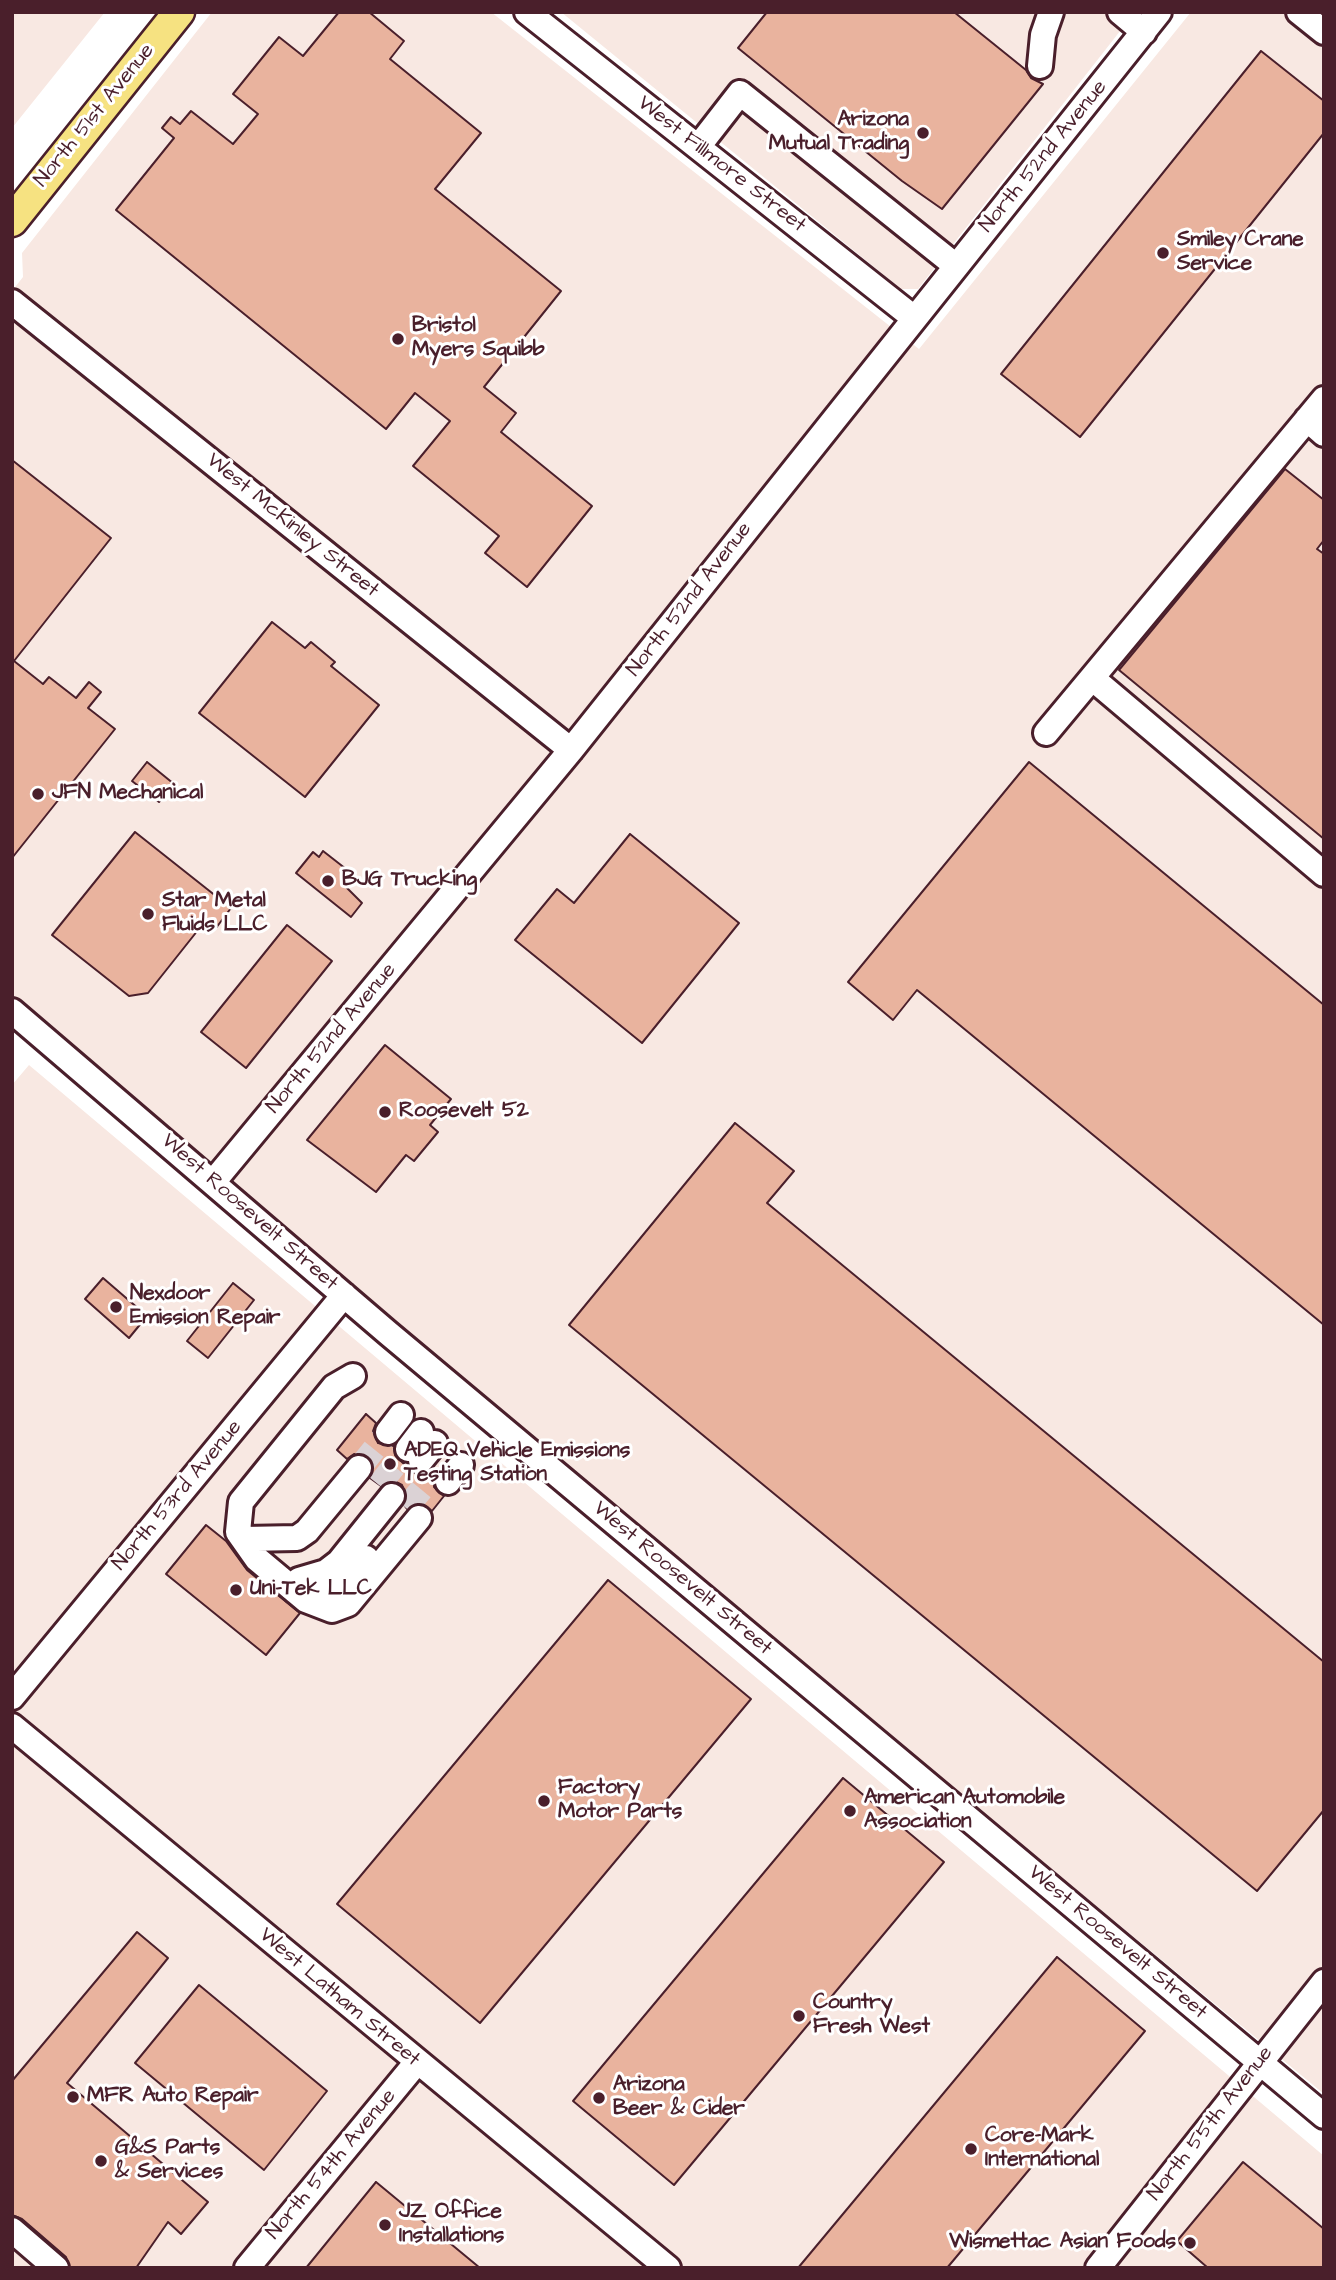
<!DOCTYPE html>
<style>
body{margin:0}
#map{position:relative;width:1336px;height:2280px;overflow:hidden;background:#fff;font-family:"Architects Daughter",sans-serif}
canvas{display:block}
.frame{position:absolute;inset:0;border:14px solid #4a1f2b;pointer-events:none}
</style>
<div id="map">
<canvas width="1336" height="2280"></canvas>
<div class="frame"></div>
</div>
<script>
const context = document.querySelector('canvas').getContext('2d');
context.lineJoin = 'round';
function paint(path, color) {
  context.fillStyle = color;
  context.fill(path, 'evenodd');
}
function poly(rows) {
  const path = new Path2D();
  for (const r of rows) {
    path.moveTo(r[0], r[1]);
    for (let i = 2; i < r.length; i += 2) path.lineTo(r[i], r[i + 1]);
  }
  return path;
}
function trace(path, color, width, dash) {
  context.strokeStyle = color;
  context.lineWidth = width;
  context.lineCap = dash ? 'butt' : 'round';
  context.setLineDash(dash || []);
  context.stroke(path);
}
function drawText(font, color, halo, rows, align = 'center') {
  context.font = font + ' "Architects Daughter",sans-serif';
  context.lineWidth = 6;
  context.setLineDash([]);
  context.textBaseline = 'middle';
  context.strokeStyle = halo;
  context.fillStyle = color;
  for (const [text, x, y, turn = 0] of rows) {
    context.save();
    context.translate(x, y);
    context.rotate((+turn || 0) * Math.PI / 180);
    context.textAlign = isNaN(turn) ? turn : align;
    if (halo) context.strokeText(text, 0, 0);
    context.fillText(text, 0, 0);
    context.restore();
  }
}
paint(poly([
 [12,12,105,12,12,128],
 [212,12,491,12,919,349,1191,12,1324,12,1324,2094,12,1011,12,291,23,277,22,253],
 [561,12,1135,12,918,289,901,289],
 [29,1065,1324,2156,1324,2268,12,2268,12,1085]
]), '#f8e8e2');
const building = poly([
 [339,12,369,12,404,41,390,59,481,133,435,189,561,291,484,387,516,413,501,432,592,506,527,587,485,553,499,536,413,466,450,421,415,393,386,429,116,210,174,138,162,128,171,117,180,124,191,111,233,144,258,114,233,94,279,37,303,56,339,12],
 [767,12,954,12,1026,70,1031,78,1043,84,942,209,902,181,738,48,767,12],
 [1261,51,1324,101,1324,133,1080,437,1001,374,1261,51],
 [12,460,111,538,14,661,43,684,49,677,76,698,89,682,101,692,88,708,115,729,12,858,12,460],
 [1285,469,1324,500,1324,540,1317,549,1324,554,1324,839,1119,670,1285,469],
 [272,622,305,648,311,642,335,662,331,666,379,705,305,797,199,713,272,622],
 [147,762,174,784,159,802,132,781,147,762],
 [1029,762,1324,1005,1324,1325,917,990,893,1020,848,982,1029,762],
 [135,832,231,908,216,928,206,920,148,993,129,996,52,935,135,832],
 [630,834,739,923,642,1043,515,940,557,889,574,903,630,834],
 [323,851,355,876,346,887,362,903,351,917,296,873,313,852,319,857,323,851],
 [287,925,332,961,246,1068,201,1032,287,925],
 [385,1045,451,1099,430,1125,438,1132,414,1161,406,1155,376,1192,307,1140,385,1045],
 [735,1123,794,1171,767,1203,1324,1662,1324,1810,1257,1891,569,1325,735,1123],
 [103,1278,147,1316,129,1338,85,1299,103,1278],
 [233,1283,254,1300,208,1358,187,1341,233,1283],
 [366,1414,376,1423,373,1431,378,1443,394,1446,395,1455,411,1471,419,1475,433,1469,436,1473,434,1487,444,1496,432,1511,421,1503,407,1509,404,1505,407,1498,402,1485,394,1481,381,1486,370,1478,373,1463,368,1456,354,1454,347,1459,337,1450,366,1414],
 [206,1525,226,1541,247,1570,300,1613,266,1655,166,1574,206,1525],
 [608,1580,751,1699,480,2023,337,1904,608,1580],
 [843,1778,944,1862,674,2185,573,2101,843,1778],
 [137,1932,168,1958,67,2083,208,2202,181,2234,168,2222,136,2268,70,2268,66,2257,22,2219,12,2215,12,2081,137,1932],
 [1057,1957,1145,2031,947,2268,798,2268,1057,1957],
 [199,1985,327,2091,264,2170,135,2063,199,1985],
 [1243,2162,1324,2229,1324,2268,1208,2268,1177,2241,1243,2162],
 [376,2182,480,2268,306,2268,376,2182]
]);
paint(building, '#e9b39e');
trace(building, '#4a1f2b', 2);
trace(poly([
 [359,1468,388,1432],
 [379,1485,408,1449],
 [406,1508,436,1472]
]), '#dbd2d5', 24, [24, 12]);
const minor = poly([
 [527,12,914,318],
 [1120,12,1144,32],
 [1299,12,1324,32],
 [1040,66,1043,35,1051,12],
 [698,147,740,93,956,266],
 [12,302,571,750],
 [1307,419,1324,434],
 [1092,678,1324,874],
 [1046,733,1324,399],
 [12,1011,388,1333,1324,2116],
 [214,1181,571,750,1159,12],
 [353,1376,334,1387,241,1502,238,1532,257,1559,306,1600,332,1610,348,1604,419,1518],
 [388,1432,401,1415],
 [408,1449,421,1432],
 [421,1460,435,1443],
 [448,1482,461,1465],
 [244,1539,297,1538,307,1531,359,1468],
 [299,1580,326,1572,339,1562,392,1496],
 [295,1591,319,1590,340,1585,366,1558],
 [12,1697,344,1295],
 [12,1726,668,2268],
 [12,2230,56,2268],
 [247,2268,417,2062],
 [1098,2268,1324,1982]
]);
const major = poly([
 [12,221,179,12]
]);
trace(minor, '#4a1f2b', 30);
trace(major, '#4a1f2b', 35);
trace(minor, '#fff', 24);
trace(major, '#f6e281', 30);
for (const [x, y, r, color] of [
 [923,133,7,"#4a1f2b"],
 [1163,253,7,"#4a1f2b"],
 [398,339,7,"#4a1f2b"],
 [38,794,7,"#4a1f2b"],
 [328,881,7,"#4a1f2b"],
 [148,914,7,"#4a1f2b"],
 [385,1112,7,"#4a1f2b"],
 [116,1307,7,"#4a1f2b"],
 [390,1464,7,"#4a1f2b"],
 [236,1590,7,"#4a1f2b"],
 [544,1801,7,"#4a1f2b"],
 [850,1811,7,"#4a1f2b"],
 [799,2016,7,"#4a1f2b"],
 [73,2097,7,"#4a1f2b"],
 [599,2098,7,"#4a1f2b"],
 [971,2149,7,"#4a1f2b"],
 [101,2161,7,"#4a1f2b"],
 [385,2225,7,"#4a1f2b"],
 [1190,2243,7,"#4a1f2b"]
]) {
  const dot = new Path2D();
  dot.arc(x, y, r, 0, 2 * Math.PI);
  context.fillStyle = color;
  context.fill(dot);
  trace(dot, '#fff', 2.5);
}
drawText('21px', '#4a1f2b', '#fff', [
 ["North 51st Avenue",95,116,-51],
 ["North 52nd Avenue",1044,157,-51],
 ["West Fillmore Street",721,165,38],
 ["West McKinley Street",292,526,39],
 ["North 52nd Avenue",690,600,-52],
 ["North 52nd Avenue",332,1039,-50],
 ["West Roosevelt Street",249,1213,41],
 ["North 53rd Avenue",178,1496,-50],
 ["West Roosevelt Street",682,1579,40],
 ["West Roosevelt Street",1117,1943,40],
 ["West Latham Street",339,1998,40],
 ["North 55th Avenue",1211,2124,-52],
 ["North 54th Avenue",332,2165,-50]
]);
drawText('bold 21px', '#4a1f2b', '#fff', [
 ["Arizona",909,121,"right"],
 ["Mutual Trading",909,145,"right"],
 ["Smiley Crane",1177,241],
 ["Service",1177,265],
 ["Bristol",412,327],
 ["Myers Squibb",412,351],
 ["JFN Mechanical",52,794],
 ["BJG Trucking",342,881],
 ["Star Metal",162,902],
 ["Fluids LLC",162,926],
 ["Roosevelt 52",399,1112],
 ["Nexdoor",130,1295],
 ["Emission Repair",130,1319],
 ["ADEQ Vehicle Emissions",404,1452],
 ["Testing Station",404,1476],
 ["Uni-Tek LLC",250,1590],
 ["Factory",558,1789],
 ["Motor Parts",558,1813],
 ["American Automobile",864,1799],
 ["Association",864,1823],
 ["Country",813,2004],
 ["Fresh West",813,2028],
 ["Arizona",613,2086],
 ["Beer & Cider",613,2110],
 ["MFR Auto Repair",87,2097],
 ["Core-Mark",985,2137],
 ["International",985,2161],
 ["G&S Parts",115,2149],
 ["& Services",115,2173],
 ["JZ Office",399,2213],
 ["Installations",399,2237],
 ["Wismettac Asian Foods",1176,2243,"right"]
], 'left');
</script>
